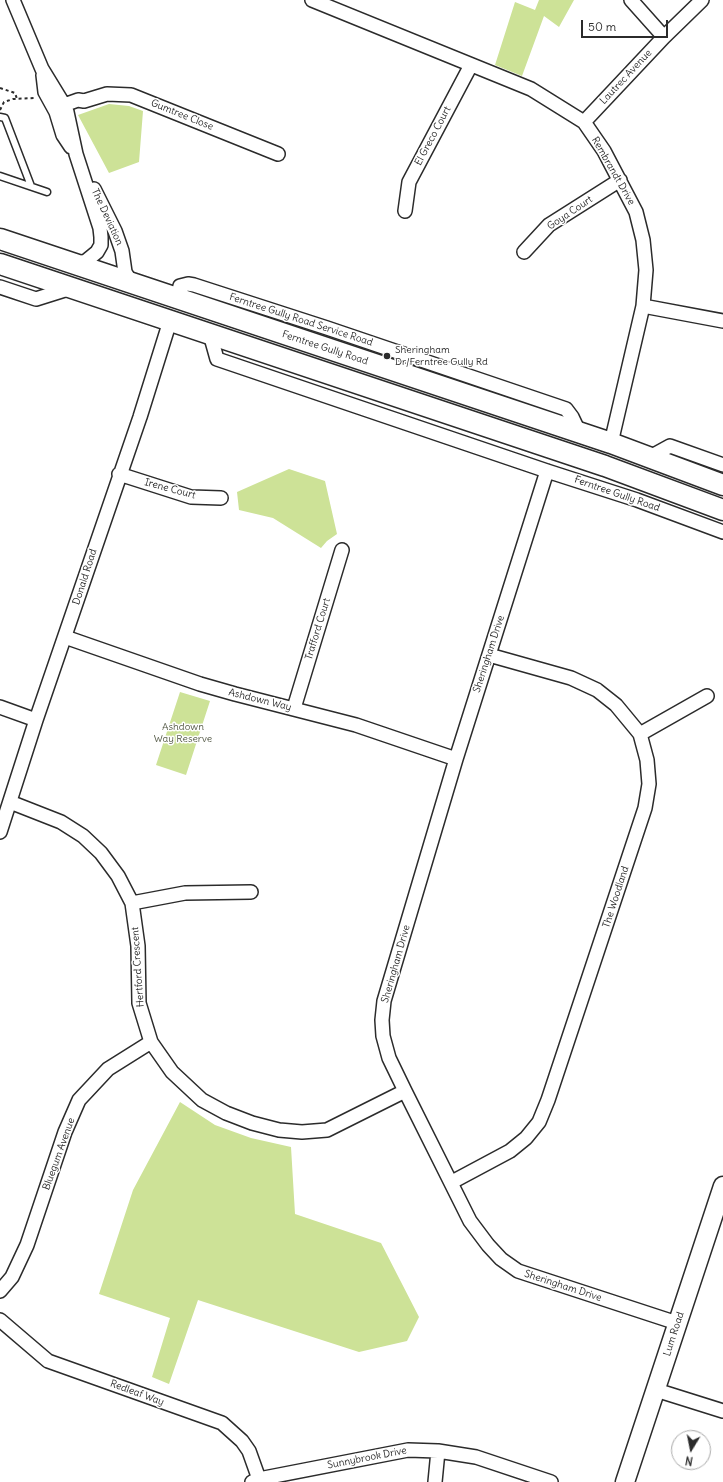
<!DOCTYPE html>
<style>
body{margin:0}
#map{position:relative;width:723px;height:1482px;overflow:hidden;background:#fff;font-family:Delius,sans-serif}
canvas{display:block}
.north{position:absolute;left:671px;top:1430px;width:40px;height:40px;box-sizing:border-box;background:#fff;border:1px solid #aaa;border-radius:50%;rotate:190deg;font-size:11px;font-weight:700;line-height:16px;text-align:center;color:#2b2b2b}
.north::after{content:'';display:block;margin:auto;width:14px;height:18px;background:#2b2b2b;clip-path:polygon(50% 0,100% 100%,50% 72%,0 100%)}
.scale{position:absolute;left:581px;top:20px;width:87px;height:18px;box-sizing:border-box;border:2px solid #2b2b2b;border-top:0;padding-left:5px;font-size:12px;line-height:14px;white-space:nowrap;color:#2b2b2b;-webkit-text-stroke:3px #fff;paint-order:stroke}
</style>
<div id="map">
<canvas width="723" height="1482"></canvas>
<div class="north">N</div>
<div class="scale">50 m</div>
</div>
<script>
const context = document.querySelector('canvas').getContext('2d');
context.lineJoin = 'round';
function paint(path, color) {
  context.fillStyle = color;
  context.fill(path, 'evenodd');
}
function poly(rows) {
  const path = new Path2D();
  for (const r of rows) {
    path.moveTo(r[0], r[1]);
    for (let i = 2; i < r.length; i += 2) path.lineTo(r[i], r[i + 1]);
  }
  return path;
}
function trace(path, color, width, dash) {
  context.strokeStyle = color;
  context.lineWidth = width;
  context.lineCap = dash ? 'butt' : 'round';
  context.setLineDash(dash || []);
  context.stroke(path);
}
function drawText(font, color, halo, rows, align = 'center') {
  context.font = font + ' Delius,sans-serif';
  context.lineWidth = 3;
  context.setLineDash([]);
  context.textBaseline = 'middle';
  context.strokeStyle = halo;
  context.fillStyle = color;
  for (const [text, x, y, turn = 0] of rows) {
    context.save();
    context.translate(x, y);
    context.rotate((+turn || 0) * Math.PI / 180);
    context.textAlign = isNaN(turn) ? turn : align;
    if (halo) context.strokeText(text, 0, 0);
    context.fillText(text, 0, 0);
    context.restore();
  }
}
paint(poly([
 [539,0,574,0,559,27,544,16,522,76,495,65,515,2,535,10],
 [109,104,129,106,143,111,139,162,109,173,78,115],
 [289,469,325,481,337,534,327,541,321,548,273,518,239,510,237,492],
 [180,692,210,701,186,775,156,765],
 [180,1102,215,1125,251,1138,291,1147,295,1214,381,1243,419,1317,407,1341,359,1352,198,1300,169,1384,152,1377,170,1318,99,1294,133,1190]
]), '#cde297');
const lane = poly([
 [0,117,5,118,31,186],
 [0,176,47,192]
]);
const street = poly([
 [13,0,42,69,64,105,67,112,76,154,100,228,101,237,101,245,97,252,86,261,76,264],
 [312,0,531,89,584,122,604,151,636,212,643,240,646,270,643,306,611,443],
 [631,0,664,37],
 [43,75,45,92,56,112,63,135,71,147],
 [56,112,64,105,78,100,84,101,107,94,131,95,278,154],
 [584,122,664,37,702,0],
 [94,189,115,231,122,251,125,272,131,282],
 [405,211,409,182,471,65],
 [524,252,549,225,620,180],
 [0,287,36,299,71,288],
 [177,299,180,286,188,284,194,285,327,328,566,409,572,417,580,434],
 [643,306,723,321],
 [210,334,217,359,547,471,637,500,723,532],
 [650,457,670,446,723,465],
 [547,471,456,759,384,1001,382,1020,383,1036,389,1058,405,1091,470,1221,488,1245,501,1259,518,1271,677,1323],
 [119,474,191,497,221,498],
 [65,637,200,684,235,694,356,725,456,759],
 [0,707,36,720],
 [294,708,342,550],
 [640,734,707,696],
 [10,802,61,822,83,836,101,853,118,876,132,903,138,946,139,1003,151,1042,172,1072,202,1100,226,1113,252,1123,279,1130,302,1132,327,1130,405,1091],
 [0,832,36,720,140,417,170,321],
 [132,903,185,893,251,892],
 [452,1182,510,1151,526,1138,539,1122,548,1100,645,808,649,784,647,760,640,734,616,705,597,690,571,678,489,655],
 [0,1291,12,1277,27,1245,65,1132,79,1100,108,1069,151,1042],
 [0,1320,48,1361,222,1423,242,1441,249,1451,259,1479],
 [656,1390,723,1411],
 [252,1482,259,1479,408,1450,438,1451,476,1457,551,1482],
 [435,1482,438,1451]
]);
const secondary = poly([
 [625,1482,723,1186]
]);
const primary = poly([
 [0,239,611,443,723,485],
 [0,264,605,466,723,510]
]);
trace(lane, '#2b2b2b', 9);
trace(street, '#2b2b2b', 16);
trace(secondary, '#2b2b2b', 21);
trace(primary, '#2b2b2b', 23);
trace(poly([
 [0,88,15,93,17,99],
 [0,110,4,102,13,99,34,98]
]), '#2b2b2b', 2, [3, 3]);
trace(lane, '#fff', 6);
trace(street, '#fff', 13);
trace(secondary, '#fff', 18);
trace(primary, '#fff', 20);
for (const [x, y, r, color] of [
 [387,356,4,"#2b2b2b"]
]) {
  const dot = new Path2D();
  dot.arc(x, y, r, 0, 2 * Math.PI);
  context.fillStyle = color;
  context.fill(dot);
  trace(dot, '#fff', 1.5);
}
drawText('10px', '#2b2b2b', '#fff', [
 ["Lautrec Avenue",626,77,-47],
 ["Gumtree Close",182,115,22],
 ["El Greco Court",433,136,-62],
 ["Rembrandt Drive",613,171,60],
 ["Goya Court",570,213,-34],
 ["The Deviation",107,217,65],
 ["Ferntree Gully Road Service Road",301,320,18],
 ["Ferntree Gully Road",325,348,18],
 ["Irene Court",170,489,15],
 ["Ferntree Gully Road",617,494,19],
 ["Donald Road",85,577,-72],
 ["Trafford Court",318,629,-73],
 ["Sheringham Drive",489,654,-72],
 ["Ashdown Way",260,700,14],
 ["The Woodland",616,897,-72],
 ["Sheringham Drive",396,964,-74],
 ["Hertford Crescent",138,967,-94],
 ["Bluegum Avenue",59,1154,-70],
 ["Sheringham Drive",563,1286,18],
 ["Lum Road",674,1334,-72],
 ["Redleaf Way",137,1393,20],
 ["Sunnybrook Drive",367,1458,-11]
]);
drawText('10px', '#2b2b2b', '#fff', [
 ["Sheringham",395,350],
 ["Dr/Ferntree Gully Rd",395,362]
], 'left');
drawText('10px', '#545946', '#fff', [
 ["Ashdown",183,727],
 ["Way Reserve",183,739]
]);
</script>
